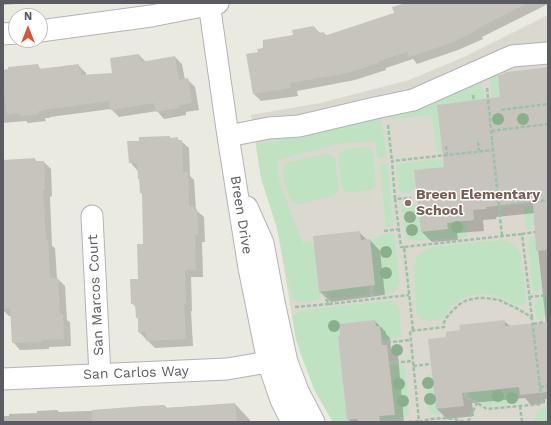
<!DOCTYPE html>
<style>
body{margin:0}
#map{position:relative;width:551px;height:425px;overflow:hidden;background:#ebeae1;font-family:"Work Sans",sans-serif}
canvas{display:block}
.frame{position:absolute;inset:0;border:4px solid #5a5c61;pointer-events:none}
.north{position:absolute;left:8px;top:8px;width:40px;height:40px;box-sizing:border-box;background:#fff;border:1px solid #bdbec0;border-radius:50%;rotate:0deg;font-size:11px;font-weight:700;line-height:16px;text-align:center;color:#5a5c61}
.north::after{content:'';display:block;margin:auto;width:14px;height:18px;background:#dc5436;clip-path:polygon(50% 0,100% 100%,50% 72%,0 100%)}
</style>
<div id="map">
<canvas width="551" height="425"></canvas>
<div class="frame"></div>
<div class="north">N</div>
</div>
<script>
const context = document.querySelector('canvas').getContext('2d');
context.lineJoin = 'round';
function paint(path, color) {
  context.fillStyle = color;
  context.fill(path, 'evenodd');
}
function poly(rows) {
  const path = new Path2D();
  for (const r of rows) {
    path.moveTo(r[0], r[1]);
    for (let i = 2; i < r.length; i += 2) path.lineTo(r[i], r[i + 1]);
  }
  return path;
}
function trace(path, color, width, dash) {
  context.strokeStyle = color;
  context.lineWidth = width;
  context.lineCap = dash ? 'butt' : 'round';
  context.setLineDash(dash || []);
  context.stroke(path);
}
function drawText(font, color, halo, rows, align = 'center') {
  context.font = font + ' "Work Sans",sans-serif';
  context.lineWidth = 3;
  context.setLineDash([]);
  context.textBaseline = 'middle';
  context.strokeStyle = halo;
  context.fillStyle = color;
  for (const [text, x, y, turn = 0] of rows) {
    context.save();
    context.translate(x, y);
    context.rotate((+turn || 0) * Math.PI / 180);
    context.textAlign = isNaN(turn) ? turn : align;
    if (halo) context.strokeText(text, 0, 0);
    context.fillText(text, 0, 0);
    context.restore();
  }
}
paint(poly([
 [548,15,548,422,333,422,315,391,303,360,296,339,277,228,261,178,251,115,320,103,409,80,464,57]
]), '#dbd9cf');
paint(poly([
 [498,75,501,110,494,126,490,78],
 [478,82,483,87,489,141,478,100,437,105,442,152,437,153,432,115,392,119,391,115,414,110],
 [381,116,387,158,377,158,376,141,336,144,281,159,277,163,280,184,303,243,314,242,319,292,321,292,321,296,320,299,318,300,301,302,292,299,277,228,261,178,256,144,270,142],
 [366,147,369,148,373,151,376,186,372,190,370,190,352,193,347,192,343,189,341,184,339,164,339,153,344,150,347,149],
 [326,154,333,156,335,159,339,189,338,192,335,195,333,196,300,204,294,203,290,199,285,185,283,170,285,165,288,162],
 [486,158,442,173,441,167,414,170,416,190,410,191,410,193,401,193,399,190,396,167,399,164,440,159,441,159,442,162],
 [388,164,393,226,386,227,380,165],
 [403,204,418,204,421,232,448,229,447,223,466,221,467,235,464,237,417,241,414,241,408,239,406,238,401,208,401,206],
 [548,205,548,222,534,224,529,230,528,229,526,226,524,211,525,208,527,207],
 [394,234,399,277,399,283,395,291,393,293,378,294,376,293,374,289,374,287,375,286,370,239,380,238,379,235],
 [536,235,541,288,537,293,533,291,528,244,530,237,532,236],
 [499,240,503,240,512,243,518,249,520,253,526,296,527,299,525,303,520,305,516,306,506,300,497,296,487,294,479,294,466,297,460,300,450,308,443,318,440,320,425,321,419,317,417,314,416,309,414,265,417,256,423,251,432,247],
 [361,283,362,288,367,287,368,292,365,295,332,299,328,295,327,292,334,291,334,286],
 [548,295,548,314,544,315,541,320,539,320,536,318,536,317,535,304,542,296],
 [391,301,396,304,399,308,401,335,401,336,398,338,381,340,376,326,375,320,339,324,340,336,338,337,347,419,357,419,358,422,333,422,315,391,303,360,296,339,292,316,304,310],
 [401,365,403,366,405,369,409,410,409,414,403,418,380,421,380,416,395,414,390,368,391,368,390,366],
 [432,373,436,409,440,408,440,415,432,414,428,409,424,378,428,374],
 [519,387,519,403,487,406,469,397,469,393],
 [546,406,548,406,548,422,532,422,539,411]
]), '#bfe2c2');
paint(poly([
 [3,3,30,3,4,5],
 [410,3,548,3,548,4,482,37,483,39,458,50,417,64,413,59,386,68,386,70,355,80,297,91,298,96,261,101,254,94,247,54,259,53,264,49,314,27,321,34,324,33,327,36,395,13],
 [139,55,146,62,175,57,182,64,185,80,187,79,195,87,199,110,186,112,186,115,164,119,157,111,119,117,111,109,50,117,50,118,45,118,46,121,28,123,26,121,3,123,3,71,37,65,42,70,78,65,86,73,86,76,113,74],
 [548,68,548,399,545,399,545,403,531,405,525,398,472,403,474,416,447,419,436,408,447,338,504,321,510,326,546,323,536,232,535,213,496,217,496,219,483,220,484,231,457,233,458,240,432,242,422,232,445,168,501,98],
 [170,137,171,139,177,138,180,141,181,141,189,148,190,176,194,180,196,210,204,217,205,242,202,242,203,277,191,277,192,311,191,311,193,346,155,348,139,332,139,319,137,318,137,308,132,303,139,280,144,245,143,195,141,193,141,181,139,179,138,170,137,170,130,162,140,142],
 [35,159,37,162,44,162,51,169,52,196,50,197,52,246,55,248,57,279,58,279,65,286,67,320,70,322,71,346,49,347,49,349,20,350,13,342,11,316,9,316,3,310,3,162],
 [359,232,368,241,370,240,380,251,385,295,331,302,320,292,314,237],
 [375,321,386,332,386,334,390,338,391,350,398,356,404,422,351,422,348,419],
 [235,404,250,420,250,422,3,422,3,416,9,416,9,414,37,413,37,411,57,410,59,412,114,410,165,406,167,408]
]), '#0003');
paint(poly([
 [406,3,528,3,475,30,476,31,451,43,409,57,407,52,379,61,379,63,348,73,290,83,291,88,253,94,246,54,258,52,257,49,263,48,263,40,293,35,292,30,314,26,315,30,317,30,317,33,324,32,324,36,394,13,392,7],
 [139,54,141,62,175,56,179,80,188,78,192,103,179,105,179,108,156,112,154,103,110,110,109,101,43,110,43,111,38,111,39,114,20,116,19,113,7,115,3,84,3,70,8,69,8,67,38,64,38,65,39,65,39,69,79,64,79,69,81,69,81,75,112,73,110,58],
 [548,67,548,250,536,251,533,202,486,207,486,209,473,210,474,220,447,223,448,229,421,232,414,170,444,167,437,105,500,97,498,76,507,72],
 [170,136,170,138,178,137,178,140,182,140,183,172,188,172,189,206,194,206,194,209,197,209,198,235,195,235,196,270,185,270,186,304,184,304,186,339,146,341,146,332,138,332,138,318,136,318,135,304,131,304,130,279,138,279,137,244,143,244,142,193,140,193,139,179,138,179,137,163,129,163,127,141,139,141,139,137],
 [35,158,35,161,44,161,45,189,43,190,46,240,48,240,50,278,58,278,60,314,63,314,64,339,42,340,42,342,12,343,10,308,3,309,3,160],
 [360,231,361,240,370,239,375,285,319,292,313,236],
 [375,320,376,326,380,326,382,345,387,345,395,415,379,416,380,422,358,422,357,419,347,420,338,336,340,336,339,324],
 [505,320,505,326,548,322,548,392,520,395,519,387,462,393,464,406,436,409,428,339,446,337,446,332,460,330,459,325],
 [235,403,237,422,92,422,92,410,144,406,165,405,165,408]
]), '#c7c4be');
const minor = poly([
 [209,3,228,136,249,268,268,362,281,400,292,422],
 [40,31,151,16,218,3],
 [3,34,16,33],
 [228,136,269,128,299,126,375,108,413,100,512,56,548,53],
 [247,207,263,243,274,302,287,362,298,391,314,422],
 [92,216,100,375],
 [3,379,227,369,268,362]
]);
trace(minor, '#b2b3b8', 23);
trace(poly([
 [487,88,493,150,502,236],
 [473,95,474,101],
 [501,110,548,104],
 [388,125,392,161],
 [491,131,548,124],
 [478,142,479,151],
 [446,146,447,155],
 [395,199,392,161,493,150],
 [499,206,548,200],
 [384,231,399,229],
 [404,247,401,247,395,199,411,198],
 [371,287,372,299],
 [529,297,548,295],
 [329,304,409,295],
 [295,307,329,304,326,299,325,292],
 [532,318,522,234,535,232],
 [533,324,545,322],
 [413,330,404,247,522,234],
 [381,343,411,340],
 [389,363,413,361],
 [413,366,431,364],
 [540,387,548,386],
 [520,406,522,422],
 [409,422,419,421,410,331,444,327,444,322,447,317,453,310,460,304,467,300,478,298,486,298,499,300,518,309,528,315,532,319,542,404,487,409,477,403,466,398,465,393],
 [419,422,430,419,445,418,454,419,464,422],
 [468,422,477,403]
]), '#99c2a8', 2.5, [4, 2]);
trace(minor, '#fff', 21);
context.fillStyle = '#8ab08b';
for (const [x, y] of [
 [498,119],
 [523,119],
 [410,217],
 [457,227],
 [412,230],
 [386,252],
 [386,273],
 [334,326],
 [397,350],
 [428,383],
 [399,384],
 [498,396],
 [512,398],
 [430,399],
 [403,401]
]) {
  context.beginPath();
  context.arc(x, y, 6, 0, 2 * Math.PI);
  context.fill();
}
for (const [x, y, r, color] of [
 [408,203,4,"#8d6e63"]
]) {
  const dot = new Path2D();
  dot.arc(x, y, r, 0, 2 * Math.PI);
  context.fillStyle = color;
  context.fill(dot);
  trace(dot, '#fff', 1.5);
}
drawText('bold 14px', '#785e54', '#fff', [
 ["Breen Elementary",416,195],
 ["School",416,211]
], 'left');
drawText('14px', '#5a5c61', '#fff', [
 ["Breen Drive",241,215,81],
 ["San Marcos Court",96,295,-93],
 ["San Carlos Way",136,373,-2]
]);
</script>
